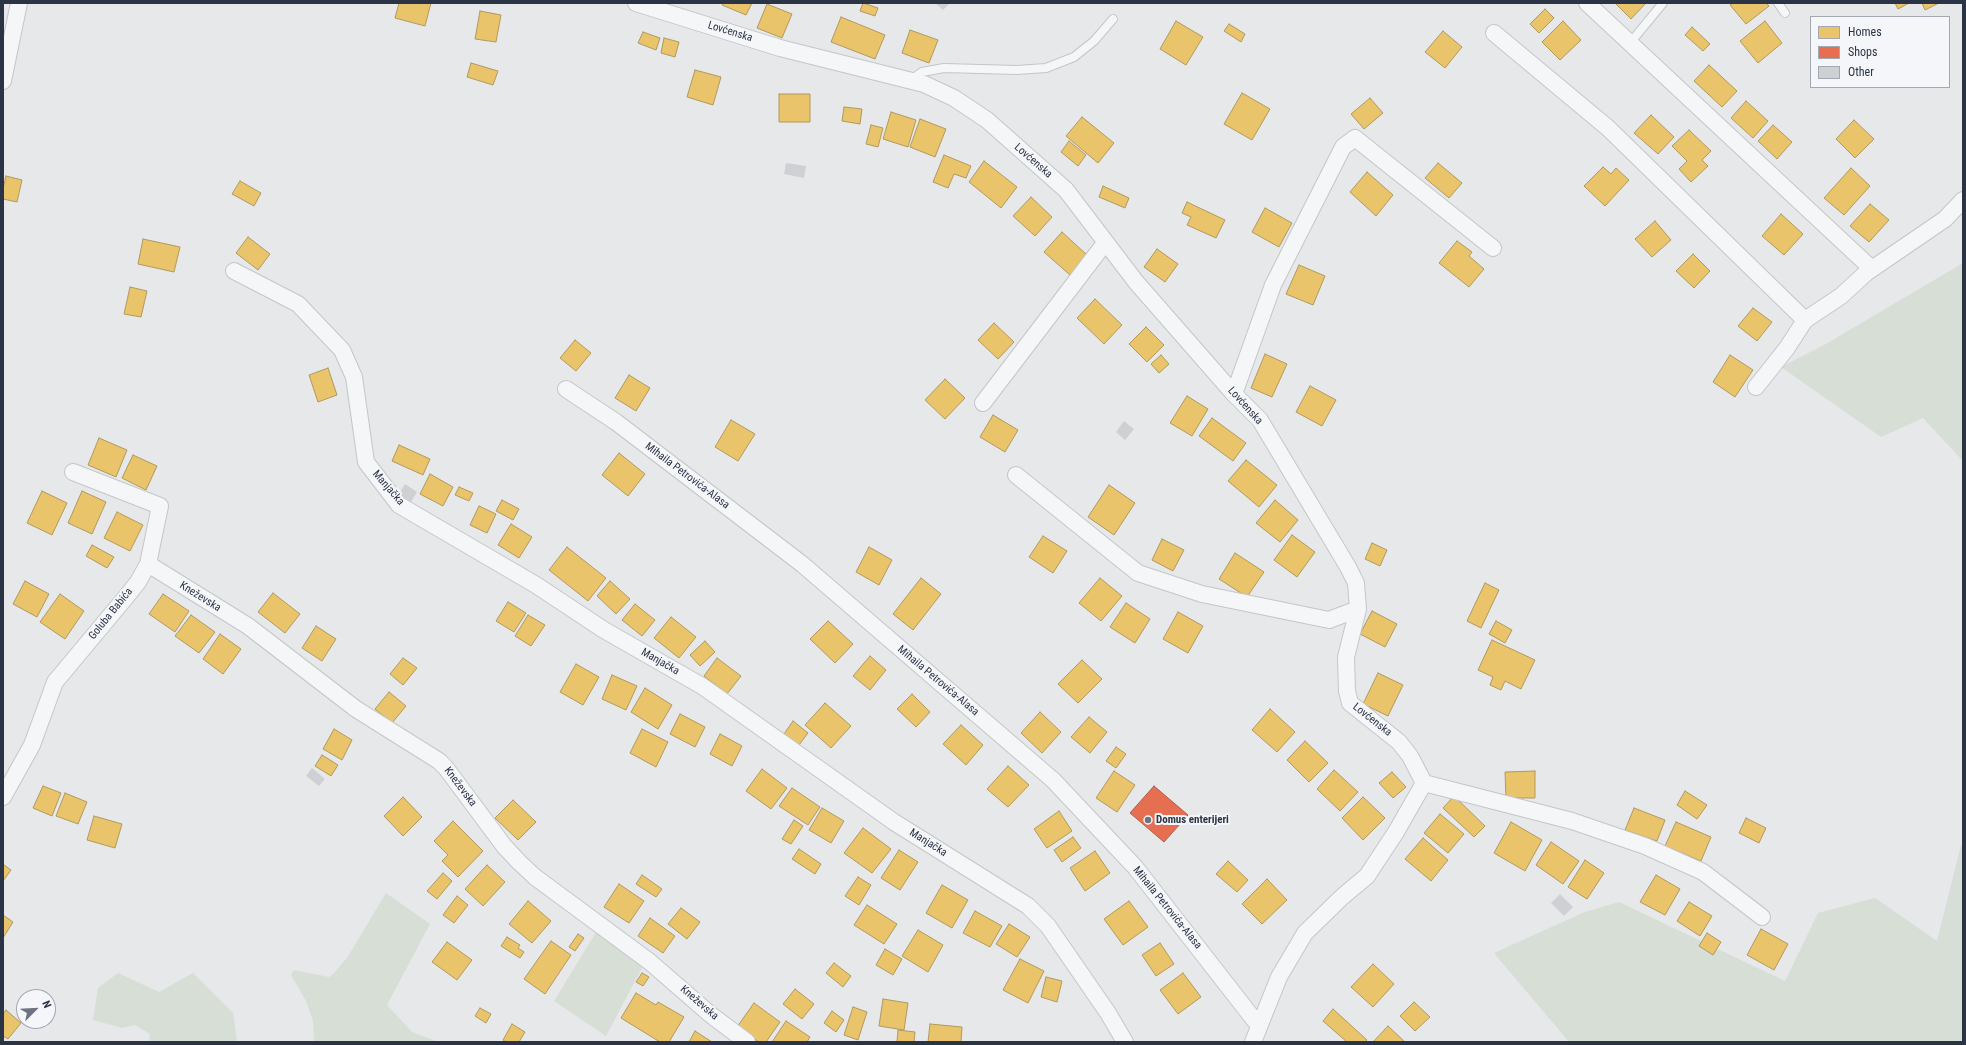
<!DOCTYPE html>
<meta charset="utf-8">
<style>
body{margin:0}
#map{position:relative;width:1966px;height:1045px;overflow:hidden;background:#e6e8ea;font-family:"Roboto Condensed",sans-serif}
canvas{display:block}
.frame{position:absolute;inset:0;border:4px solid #2b3445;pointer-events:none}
.legend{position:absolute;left:1810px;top:16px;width:140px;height:72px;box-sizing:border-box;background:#f4f6f9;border:1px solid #a4a8b1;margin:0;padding:5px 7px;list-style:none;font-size:12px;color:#2b3445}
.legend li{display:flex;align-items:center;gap:8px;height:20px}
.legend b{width:20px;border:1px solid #a4a8b1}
.north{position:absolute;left:16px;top:989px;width:40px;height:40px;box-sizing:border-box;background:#f4f6f9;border:1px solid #a4a8b1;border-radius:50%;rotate:66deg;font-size:11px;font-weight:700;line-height:16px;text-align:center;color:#2b3445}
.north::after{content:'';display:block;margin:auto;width:14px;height:18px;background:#6c737f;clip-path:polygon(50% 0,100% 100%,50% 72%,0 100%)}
</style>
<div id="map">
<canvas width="1966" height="1045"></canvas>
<div class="frame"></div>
<ul class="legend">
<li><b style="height:11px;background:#e9c46a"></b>Homes</li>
<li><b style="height:11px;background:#e76f51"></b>Shops</li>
<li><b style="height:11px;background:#ced0d3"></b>Other</li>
</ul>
<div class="north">N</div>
</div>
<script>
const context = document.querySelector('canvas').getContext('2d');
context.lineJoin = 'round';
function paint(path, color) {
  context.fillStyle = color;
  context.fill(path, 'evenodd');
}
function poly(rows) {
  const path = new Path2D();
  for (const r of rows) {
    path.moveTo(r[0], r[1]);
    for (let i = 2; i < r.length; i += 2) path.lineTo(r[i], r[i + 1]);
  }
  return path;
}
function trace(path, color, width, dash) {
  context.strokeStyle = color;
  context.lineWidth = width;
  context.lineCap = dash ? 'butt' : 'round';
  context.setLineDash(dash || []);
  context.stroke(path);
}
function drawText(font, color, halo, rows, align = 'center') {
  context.font = font + ' "Roboto Condensed",sans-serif';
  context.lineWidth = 4;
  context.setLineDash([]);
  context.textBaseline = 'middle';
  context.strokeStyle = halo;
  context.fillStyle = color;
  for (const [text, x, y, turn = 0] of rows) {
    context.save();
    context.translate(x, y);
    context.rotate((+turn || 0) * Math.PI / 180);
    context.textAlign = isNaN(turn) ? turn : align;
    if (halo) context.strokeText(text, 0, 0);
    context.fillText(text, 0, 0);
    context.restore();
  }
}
paint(poly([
 [1963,263,1963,461,1923,418,1881,437,1781,367,1826,344],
 [1961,845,1963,845,1963,1042,1569,1042,1494,953,1585,912,1619,902,1785,981,1818,913,1875,898,1937,941],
 [386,893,430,924,387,1005,412,1032,438,1042,314,1042,313,1021,306,1001,291,975,294,970,329,977,334,973,347,958],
 [598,929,644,964,606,1036,554,1001],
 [118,973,159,992,193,973,233,1013,237,1042,149,1042,150,1034,135,1025,122,1028,93,1020,98,988]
]), '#d6ded6');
const homes = poly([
 [399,3,431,3,425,26,395,18,399,3],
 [723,3,752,3,746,15,722,5,723,3],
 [863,3,878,8,875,16,860,11,863,3],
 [1615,3,1646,3,1631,19,1615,3],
 [1733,3,1766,3,1769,6,1746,24,1730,5,1733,3],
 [1895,3,1909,3,1898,9,1895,3],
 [1922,3,1939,3,1925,10,1922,3],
 [767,4,792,14,782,38,757,28,767,4],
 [1545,9,1554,18,1539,33,1530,24,1545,9],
 [480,11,501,15,496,42,475,39,480,11],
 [841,17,885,35,875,59,831,42,841,17],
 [1176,21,1203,37,1186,65,1160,49,1176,21],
 [1563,21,1581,40,1560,60,1542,42,1563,21],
 [1765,21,1782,43,1758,63,1740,41,1765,21],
 [1229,24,1245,34,1241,42,1224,31,1229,24],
 [1692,27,1710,44,1703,51,1685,35,1692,27],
 [910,30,938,40,929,63,902,53,910,30],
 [1443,31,1462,47,1445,68,1425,52,1443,31],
 [643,32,660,38,656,50,638,43,643,32],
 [664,38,679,42,675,57,661,53,664,38],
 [471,63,498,71,493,85,467,77,471,63],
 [1709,65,1737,91,1722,107,1694,81,1709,65],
 [695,70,721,77,713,105,687,97,695,70],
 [1242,93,1270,109,1252,140,1224,124,1242,93],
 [779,94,810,94,810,122,779,122,779,94],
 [1370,98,1383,113,1364,129,1351,114,1370,98],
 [1746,101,1768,121,1753,138,1731,118,1746,101],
 [844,107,862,109,860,124,842,121,844,107],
 [891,112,916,120,908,147,883,139,891,112],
 [1651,115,1674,137,1658,154,1634,133,1651,115],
 [1082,117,1114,143,1098,163,1066,136,1082,117],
 [920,119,946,129,935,157,910,147,920,119],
 [1854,120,1874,139,1855,158,1836,139,1854,120],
 [871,125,883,128,878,147,866,144,871,125],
 [1773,125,1792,142,1777,159,1758,141,1773,125],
 [1689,130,1711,151,1702,160,1708,166,1691,182,1679,169,1687,161,1672,146,1689,130],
 [1069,141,1086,155,1078,166,1061,152,1069,141],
 [944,155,971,166,966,178,954,174,948,188,933,182,944,155],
 [984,161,1017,187,1001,208,969,182,984,161],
 [1438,163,1462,183,1449,198,1425,178,1438,163],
 [1603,167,1611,174,1616,168,1629,180,1605,206,1584,186,1603,167],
 [1851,168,1870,186,1844,215,1824,198,1851,168],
 [1367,172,1393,195,1376,216,1350,192,1367,172],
 [6,176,22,180,17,202,3,199,3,189,6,176],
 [240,181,261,193,254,206,232,194,240,181],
 [1103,186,1129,198,1125,208,1099,197,1103,186],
 [1031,197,1052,217,1035,236,1013,216,1031,197],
 [1187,202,1225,220,1216,238,1187,225,1191,217,1182,213,1187,202],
 [1870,204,1889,220,1869,242,1850,226,1870,204],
 [1265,208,1292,223,1279,247,1252,232,1265,208],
 [1781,214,1803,234,1784,255,1762,236,1781,214],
 [1655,221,1671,240,1652,257,1635,239,1655,221],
 [1062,232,1087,255,1070,275,1044,252,1062,232],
 [248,237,270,254,258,270,236,253,248,237],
 [143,239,180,247,174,272,138,264,143,239],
 [1457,241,1472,252,1469,256,1484,269,1469,287,1439,263,1457,241],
 [1157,249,1178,264,1165,282,1144,267,1157,249],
 [1693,254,1710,271,1694,288,1676,271,1693,254],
 [1299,265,1325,276,1313,305,1286,294,1299,265],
 [130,287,147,291,141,317,124,314,130,287],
 [1095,299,1122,325,1104,344,1077,318,1095,299],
 [1753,308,1772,322,1757,341,1738,326,1753,308],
 [994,323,1014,342,998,359,978,340,994,323],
 [1146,327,1164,345,1147,362,1129,344,1146,327],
 [575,340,591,353,576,371,560,358,575,340],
 [1265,354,1287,364,1272,397,1251,388,1265,354],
 [1161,355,1169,364,1159,373,1151,364,1161,355],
 [1730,355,1753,370,1735,397,1713,382,1730,355],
 [328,368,337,395,318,402,309,375,328,368],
 [629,375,650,388,636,411,615,398,629,375],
 [945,379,965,398,945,419,925,400,945,379],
 [1310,386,1336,400,1322,426,1296,412,1310,386],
 [1187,396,1208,409,1192,436,1170,423,1187,396],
 [993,415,1018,430,1005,452,980,437,993,415],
 [1212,418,1246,443,1233,461,1199,436,1212,418],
 [731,420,755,434,738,461,715,447,731,420],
 [99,438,127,450,116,477,88,465,99,438],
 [399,445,430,459,423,475,392,461,399,445],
 [619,453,645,474,628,496,602,475,619,453],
 [133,455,157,466,146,490,122,478,133,455],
 [1246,460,1277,485,1259,507,1228,481,1246,460],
 [430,474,453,487,443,506,420,494,430,474],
 [1109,485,1135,503,1114,535,1088,517,1109,485],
 [459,487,473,493,469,501,455,495,459,487],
 [42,491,67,503,52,535,27,523,42,491],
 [82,491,106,502,92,534,68,523,82,491],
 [502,500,519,509,513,520,496,511,502,500],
 [1275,500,1298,520,1280,542,1256,523,1275,500],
 [479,506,496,514,487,533,470,525,479,506],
 [117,512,143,525,130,551,104,538,117,512],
 [511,524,532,537,519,558,498,545,511,524],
 [1292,535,1315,552,1297,577,1274,560,1292,535],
 [1043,536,1067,551,1053,573,1029,557,1043,536],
 [1162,539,1184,550,1173,571,1152,560,1162,539],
 [1372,543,1387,550,1380,566,1365,559,1372,543],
 [92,545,114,557,107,568,86,556,92,545],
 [567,547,606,578,588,601,549,570,567,547],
 [869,547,892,560,879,585,856,572,869,547],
 [1235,553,1264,572,1247,597,1219,579,1235,553],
 [921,578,941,594,913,630,893,614,921,578],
 [1100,578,1122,596,1101,621,1079,603,1100,578],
 [25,581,49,594,37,617,13,604,25,581],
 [610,581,630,599,616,614,597,596,610,581],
 [1485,583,1499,590,1481,628,1467,621,1485,583],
 [273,593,300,614,285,633,258,612,273,593],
 [60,594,84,611,65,639,40,622,60,594],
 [163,594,189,611,175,632,149,614,163,594],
 [508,602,526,613,514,632,496,621,508,602],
 [1126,603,1150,619,1135,643,1110,627,1126,603],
 [635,604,655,620,642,636,622,620,635,604],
 [1372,611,1397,624,1385,647,1360,634,1372,611],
 [1178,612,1203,626,1188,653,1163,639,1178,612],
 [191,615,215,632,199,653,175,636,191,615],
 [528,615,545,625,531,646,515,636,528,615],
 [671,617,696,637,679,658,654,638,671,617],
 [828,621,853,644,835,663,810,639,828,621],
 [1496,621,1512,630,1505,643,1489,634,1496,621],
 [316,626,336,639,322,661,302,648,316,626],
 [220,634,241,649,223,674,203,659,220,634],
 [1492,640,1535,660,1521,689,1505,681,1501,690,1490,685,1493,677,1478,670,1492,640],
 [705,641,715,652,700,666,690,655,705,641],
 [870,656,886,670,870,690,853,676,870,656],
 [403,658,417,668,403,685,390,674,403,658],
 [717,658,741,676,727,694,704,676,717,658],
 [1082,660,1102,679,1078,703,1058,684,1082,660],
 [576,664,599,677,583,705,560,692,576,664],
 [1378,673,1403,685,1388,716,1363,704,1378,673],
 [612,675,637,686,626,710,602,699,612,675],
 [645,688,672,705,658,729,631,712,645,688],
 [389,692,406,706,392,723,375,709,389,692],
 [912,694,930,712,916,727,897,709,912,694],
 [825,703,851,726,831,748,805,725,825,703],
 [1270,709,1295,732,1277,752,1252,730,1270,709],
 [1040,712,1061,732,1042,753,1021,733,1040,712],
 [680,714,705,727,695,747,670,734,680,714],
 [1089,717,1107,732,1090,753,1071,737,1089,717],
 [793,721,808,733,799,745,784,734,793,721],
 [961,725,983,745,966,765,943,744,961,725],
 [334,729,352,740,342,760,323,749,334,729],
 [642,729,668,742,656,767,630,753,642,729],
 [720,734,742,746,732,766,710,754,720,734],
 [1305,741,1328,763,1309,782,1287,760,1305,741],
 [1116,747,1126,754,1116,768,1106,761,1116,747],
 [322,755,338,765,331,776,315,766,322,755],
 [1008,766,1029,785,1008,807,987,789,1008,766],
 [762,769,787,788,771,809,746,791,762,769],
 [1334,770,1358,792,1340,811,1317,789,1334,770],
 [1114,771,1135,785,1117,812,1096,798,1114,771],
 [1535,771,1535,798,1506,798,1505,772,1535,771],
 [1392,772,1406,787,1393,798,1379,783,1392,772],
 [43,786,61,793,52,816,33,808,43,786],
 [792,788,820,807,808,825,779,806,792,788],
 [1685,791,1707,805,1697,819,1677,805,1685,791],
 [65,793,87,802,78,824,56,816,65,793],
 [1454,796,1485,826,1474,837,1443,808,1454,796],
 [403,797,422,817,403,836,384,816,403,797],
 [1363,797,1385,818,1363,840,1342,818,1363,797],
 [513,800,536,822,518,840,495,818,513,800],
 [822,808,844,821,831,843,809,830,822,808],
 [1634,808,1665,820,1657,841,1625,830,1634,808],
 [1059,811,1072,831,1047,848,1034,829,1059,811],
 [1440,814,1464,834,1448,853,1424,833,1440,814],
 [94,816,122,824,115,848,87,840,94,816],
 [1746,818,1766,828,1759,843,1739,833,1746,818],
 [794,820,803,826,791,844,782,839,794,820],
 [453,821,483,851,458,877,442,861,448,855,434,841,453,821],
 [1511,822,1542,840,1525,871,1494,853,1511,822],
 [1676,822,1711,837,1701,861,1665,846,1676,822],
 [863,828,891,849,872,873,844,853,863,828],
 [1073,837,1081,848,1062,862,1054,850,1073,837],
 [1423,838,1448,860,1431,881,1405,859,1423,838],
 [1551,842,1579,861,1563,884,1536,865,1551,842],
 [799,849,821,864,815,874,792,859,799,849],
 [899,850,918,862,900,890,881,878,899,850],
 [1095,851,1110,873,1085,891,1070,868,1095,851],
 [1585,860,1604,873,1587,899,1568,887,1585,860],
 [1228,861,1248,880,1237,892,1216,874,1228,861],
 [3,864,11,870,3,881,3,864],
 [487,865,505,882,483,906,465,889,487,865],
 [443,873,452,881,437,899,427,891,443,873],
 [642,875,662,889,656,897,636,884,642,875],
 [1656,875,1680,889,1665,915,1640,902,1656,875],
 [858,877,871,885,859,905,845,896,858,877],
 [1267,879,1287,900,1262,924,1242,904,1267,879],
 [619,884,644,901,629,923,604,907,619,884],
 [942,885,968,900,952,928,926,913,942,885],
 [457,896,468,905,454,923,443,915,457,896],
 [528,901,551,921,532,943,509,924,528,901],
 [1129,901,1148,927,1123,945,1104,919,1129,901],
 [1689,902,1712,916,1700,936,1677,921,1689,902],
 [867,905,897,924,884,944,854,925,867,905],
 [681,908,700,922,687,939,668,924,681,908],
 [975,911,1002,926,990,947,963,933,975,911],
 [3,915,13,922,3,938,3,915],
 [650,918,675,936,663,953,638,936,650,918],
 [1009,924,1030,937,1017,957,996,944,1009,924],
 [1761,929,1788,944,1774,970,1747,955,1761,929],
 [918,930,943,945,928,972,902,956,918,930],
 [1707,933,1721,942,1713,955,1699,946,1707,933],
 [578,934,584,938,575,951,569,947,578,934],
 [507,937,520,945,518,948,524,952,520,958,501,946,507,937],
 [551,941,571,955,545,994,524,979,551,941],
 [447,942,472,960,457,980,432,962,447,942],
 [1160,943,1174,964,1156,976,1142,955,1160,943],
 [885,949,902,959,893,975,876,965,885,949],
 [1020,959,1044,971,1028,1003,1003,990,1020,959],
 [834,963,851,976,843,987,826,973,834,963],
 [1373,964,1394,984,1373,1007,1351,987,1373,964],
 [642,973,649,977,643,986,636,982,642,973],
 [1183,973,1201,997,1178,1014,1160,990,1183,973],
 [1046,977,1062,981,1057,1002,1041,997,1046,977],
 [795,989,814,1004,802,1019,783,1004,795,989],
 [636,993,656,1005,658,1002,684,1017,669,1042,660,1042,621,1018,636,993],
 [883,999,908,1003,904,1030,879,1026,883,999],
 [1414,1002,1430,1017,1415,1031,1400,1016,1414,1002],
 [754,1003,780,1022,766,1042,759,1042,737,1027,754,1003],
 [853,1007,867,1012,858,1040,844,1035,853,1007],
 [480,1008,491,1014,486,1023,475,1016,480,1008],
 [1333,1009,1367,1040,1365,1042,1347,1042,1323,1021,1333,1009],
 [6,1010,21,1023,8,1039,3,1036,3,1014,6,1010],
 [832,1011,844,1020,836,1032,824,1023,832,1011],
 [786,1021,810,1037,807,1042,772,1042,786,1021],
 [512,1024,525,1032,519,1042,506,1042,503,1040,512,1024],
 [930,1024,962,1027,961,1042,928,1042,930,1024],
 [1388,1026,1405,1042,1373,1042,1388,1026],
 [898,1030,915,1032,914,1042,897,1042,898,1030],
 [695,1031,712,1042,689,1042,695,1031]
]);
paint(homes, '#e9c46a');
trace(homes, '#b0995f', 1);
const shops = poly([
 [1154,786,1188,815,1164,842,1130,813,1154,786]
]);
paint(shops, '#e76f51');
trace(shops, '#af5d4d', 1);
paint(poly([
 [935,3,950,3,943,10],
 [786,163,806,166,804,178,784,174],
 [1124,421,1134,429,1125,440,1116,432],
 [405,484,417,492,411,502,399,494],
 [312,768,325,779,319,786,306,776],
 [1560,894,1573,907,1564,916,1551,903]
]), '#ced0d3');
const lane = poly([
 [1778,3,1785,13],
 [1630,43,1663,3],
 [911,80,922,72,944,68,1017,70,1046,68,1074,57,1094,41,1113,19]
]);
const street = poly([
 [636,3,780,48,924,84,954,98,987,120,1066,190,1136,282,1234,394,1260,420,1348,567,1356,583,1358,609,1346,657,1347,691,1350,703,1399,742,1410,756,1424,783,1396,832,1367,876,1342,897,1305,933,1279,977,1253,1042],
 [1587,3,1872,269],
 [1494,33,1608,128,1805,320],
 [3,81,19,3],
 [234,271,298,304,342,350,354,377,366,462,399,505,536,585,604,630,702,686,894,822,1028,906,1048,926,1108,1013,1125,1042],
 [1756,387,1787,348,1805,320,1841,296,1866,273,1945,219,1963,200],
 [566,389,616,422,802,564,1053,780,1135,867,1259,1026],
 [1234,394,1273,285,1343,147,1355,138,1493,248],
 [983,403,1105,243],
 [1016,475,1138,573,1202,594,1329,620,1358,609],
 [148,564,248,626,356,709,439,761,446,768,504,846,519,862,535,877,650,962,711,1015,747,1042],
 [1424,783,1572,821,1645,846,1703,872,1762,917],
 [3,797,32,745,55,682,126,597,138,582,148,564,160,506,73,472]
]);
trace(lane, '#c4c6c8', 10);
trace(street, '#c4c6c8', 18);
trace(lane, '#f5f6f7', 8);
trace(street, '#f5f6f7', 16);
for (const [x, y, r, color] of [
 [1148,820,4,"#6c737f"]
]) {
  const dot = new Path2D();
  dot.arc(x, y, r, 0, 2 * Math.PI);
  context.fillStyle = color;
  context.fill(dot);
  trace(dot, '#f4f6f9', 1.5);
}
drawText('11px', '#2b3445', '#f4f6f9', [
 ["Lovćenska",730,32,17],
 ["Lovćenska",1033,161,41],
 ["Lovćenska",1245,406,48],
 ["Mihaila Petrovića-Alasa",687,476,37],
 ["Manjačka",388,488,49],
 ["Kneževska",200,597,32],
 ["Goluba Babića",111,614,-51],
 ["Manjačka",660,662,30],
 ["Mihaila Petrovića-Alasa",938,681,40],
 ["Lovćenska",1372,720,38],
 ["Kneževska",460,787,53],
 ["Manjačka",928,843,32],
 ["Mihaila Petrovića-Alasa",1167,908,51],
 ["Kneževska",699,1003,41]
]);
drawText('bold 11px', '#2b3445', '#f4f6f9', [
 ["Domus enterijeri",1156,820]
], 'left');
</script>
